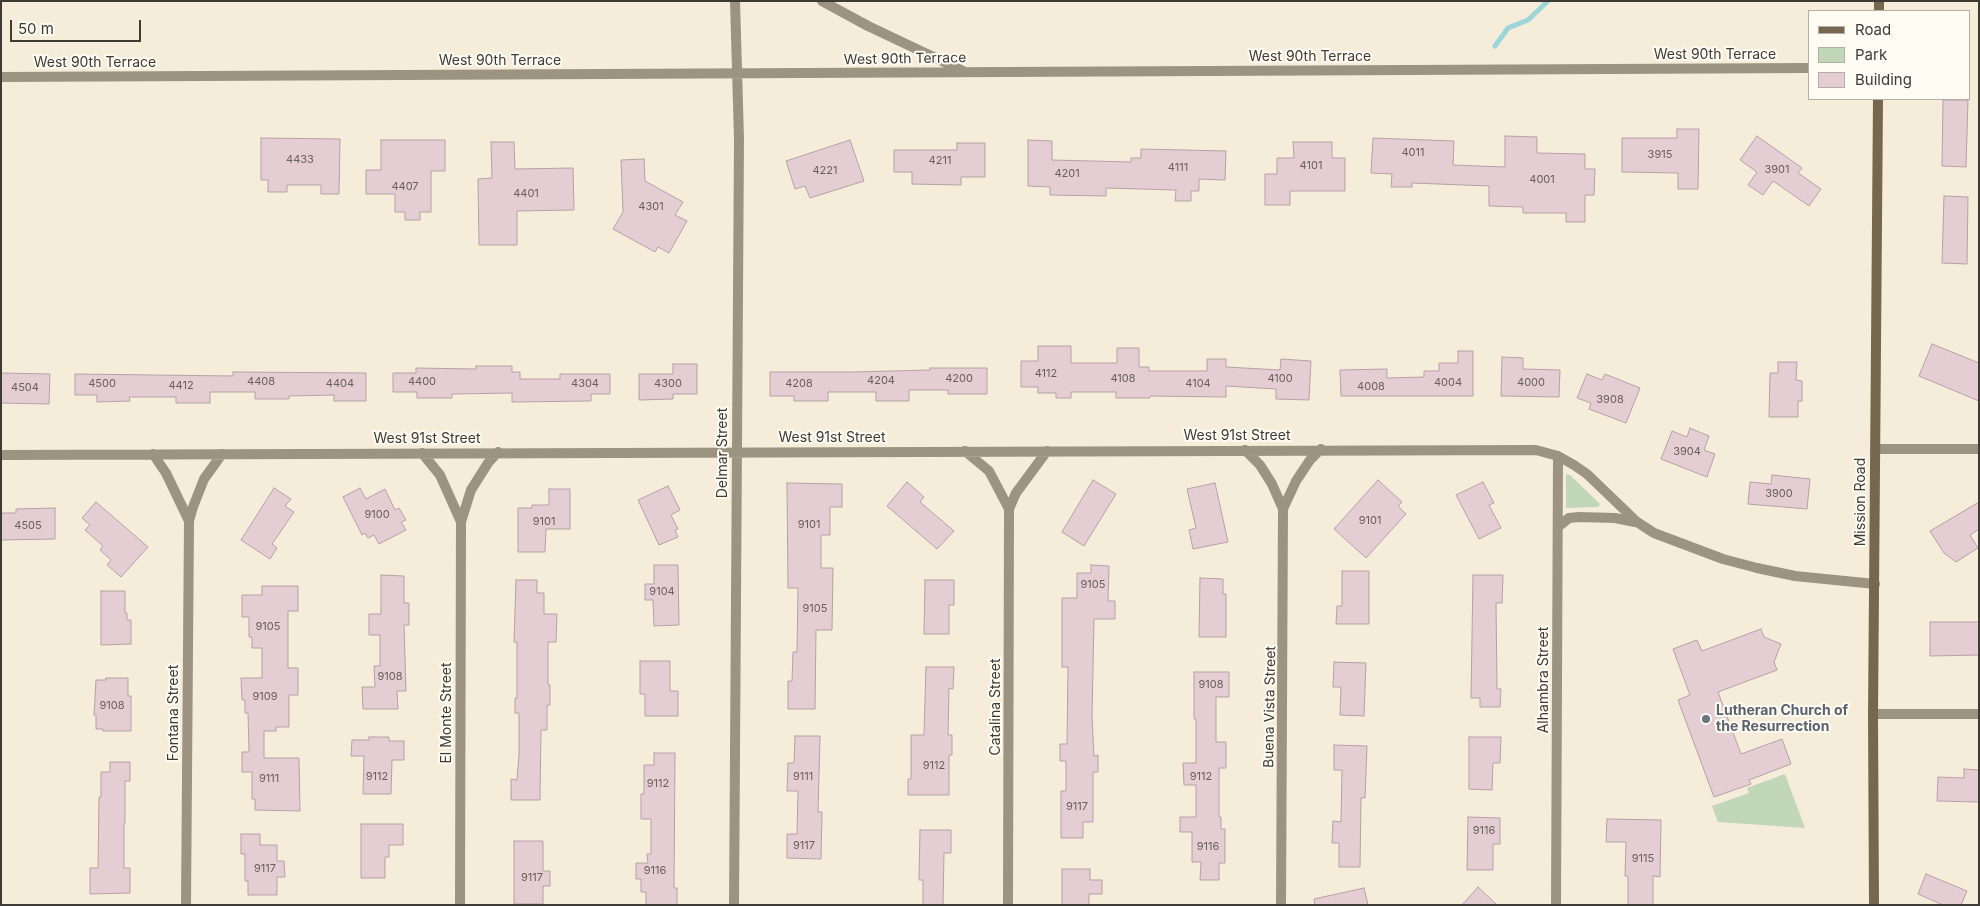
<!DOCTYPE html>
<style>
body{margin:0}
#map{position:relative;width:1980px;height:906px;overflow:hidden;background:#f5edda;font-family:Inter,sans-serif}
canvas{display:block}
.frame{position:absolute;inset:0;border:2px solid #3e3b34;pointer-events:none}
.legend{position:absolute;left:1808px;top:10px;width:162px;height:90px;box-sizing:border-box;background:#fefbf3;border:1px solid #b1aea7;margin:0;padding:6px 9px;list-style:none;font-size:15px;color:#3e3b34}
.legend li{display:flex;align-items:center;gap:10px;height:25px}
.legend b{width:25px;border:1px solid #b1aea7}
.scale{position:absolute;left:10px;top:20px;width:131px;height:22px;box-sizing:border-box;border:2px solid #3e3b34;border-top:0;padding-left:6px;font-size:15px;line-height:18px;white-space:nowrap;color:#3e3b34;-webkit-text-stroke:4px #fefbf3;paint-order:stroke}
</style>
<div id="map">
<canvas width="1980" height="906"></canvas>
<div class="frame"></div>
<ul class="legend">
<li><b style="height:6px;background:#75684e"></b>Road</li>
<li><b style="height:14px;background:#c2d6b8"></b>Park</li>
<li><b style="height:14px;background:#e4ced4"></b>Building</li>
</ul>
<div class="scale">50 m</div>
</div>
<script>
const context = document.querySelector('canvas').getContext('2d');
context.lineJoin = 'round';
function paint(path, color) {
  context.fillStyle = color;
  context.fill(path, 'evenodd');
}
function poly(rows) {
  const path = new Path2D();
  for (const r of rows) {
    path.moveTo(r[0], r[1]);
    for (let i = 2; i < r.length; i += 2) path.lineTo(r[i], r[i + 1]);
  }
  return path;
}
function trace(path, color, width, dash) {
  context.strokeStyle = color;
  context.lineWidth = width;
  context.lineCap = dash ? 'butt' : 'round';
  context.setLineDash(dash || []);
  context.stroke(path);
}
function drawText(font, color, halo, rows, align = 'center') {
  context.font = font + ' Inter,sans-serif';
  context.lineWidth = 4;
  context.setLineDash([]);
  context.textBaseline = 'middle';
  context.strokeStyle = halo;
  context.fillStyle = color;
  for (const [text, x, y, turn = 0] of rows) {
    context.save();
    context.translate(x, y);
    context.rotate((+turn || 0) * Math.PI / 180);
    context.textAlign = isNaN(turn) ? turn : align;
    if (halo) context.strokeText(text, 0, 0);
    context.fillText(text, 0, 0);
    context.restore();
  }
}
paint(poly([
 [1566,474,1570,475,1598,502,1600,504,1598,507,1566,508],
 [1785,774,1805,828,1718,822,1712,806,1749,793,1747,788]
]), '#c2d6b8');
trace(poly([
 [1495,46,1508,28,1528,20,1548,1]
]), '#9ad6da', 5);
const building = poly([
 [1943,100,1968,100,1966,167,1942,166,1943,100],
 [1677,129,1699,129,1698,189,1678,189,1678,173,1622,172,1622,138,1677,138,1677,129],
 [1505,136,1537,137,1537,153,1585,154,1585,169,1595,169,1594,195,1585,195,1585,222,1566,222,1566,213,1523,213,1523,207,1489,206,1489,186,1412,183,1412,187,1391,187,1392,174,1371,173,1373,138,1454,141,1453,165,1505,167,1505,136],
 [1757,136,1802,168,1798,173,1821,189,1809,206,1773,181,1763,195,1748,185,1757,172,1740,160,1757,136],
 [261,138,340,139,339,194,321,194,321,185,287,185,287,192,268,192,268,180,261,180,261,138],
 [381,140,445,140,445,171,431,171,431,212,420,212,420,220,405,220,405,212,395,212,395,194,366,194,366,170,381,170,381,140],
 [850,140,864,181,810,198,805,186,795,189,786,161,850,140],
 [1028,140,1052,141,1052,160,1131,162,1131,158,1141,158,1141,149,1226,151,1225,180,1199,179,1199,191,1191,191,1191,201,1175,201,1176,190,1106,188,1106,196,1050,195,1050,187,1028,186,1028,140],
 [491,142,514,142,515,169,573,168,574,210,517,211,517,245,479,245,478,179,492,178,491,142],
 [1293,142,1332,142,1332,158,1345,158,1345,191,1290,191,1290,205,1265,205,1265,174,1277,174,1277,158,1294,158,1293,142],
 [957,143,985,143,985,177,961,177,961,185,912,184,912,172,894,172,894,150,957,150,957,143],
 [644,159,645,181,683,202,675,215,687,221,669,253,658,247,655,252,613,229,623,212,621,160,644,159],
 [1944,196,1968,197,1967,264,1942,263,1944,196],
 [1932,344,1979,363,1979,401,1919,376,1932,344],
 [1038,346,1071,346,1071,363,1117,363,1117,348,1139,348,1139,367,1149,367,1149,371,1207,371,1207,359,1226,359,1226,367,1280,370,1281,359,1311,361,1309,400,1276,399,1276,389,1226,386,1226,397,1150,396,1150,398,1116,398,1116,392,1071,392,1071,398,1056,398,1056,393,1038,393,1038,387,1021,387,1021,361,1038,361,1038,346],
 [1458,351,1473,351,1473,396,1341,396,1340,370,1387,369,1387,378,1424,377,1424,371,1439,371,1439,363,1458,363,1458,351],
 [1502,357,1523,358,1523,369,1560,370,1559,397,1501,396,1502,357],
 [1778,362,1797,362,1796,380,1802,381,1802,401,1798,401,1798,417,1769,417,1770,373,1778,373,1778,362],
 [673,364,697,364,697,394,673,394,673,399,639,400,639,374,673,374,673,364],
 [476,366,512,366,512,372,520,372,520,379,560,379,560,374,610,374,610,394,591,394,591,401,512,402,512,393,452,394,452,398,417,398,417,392,393,392,393,373,416,373,416,368,476,369,476,366],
 [930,368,987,368,987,394,948,394,948,390,909,390,909,401,876,401,876,392,828,392,828,401,794,401,794,396,770,396,770,372,853,372,930,370,930,368],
 [233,372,366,373,366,401,334,401,334,395,289,396,289,399,255,399,255,392,210,392,210,403,176,403,176,397,129,397,130,401,97,402,97,395,75,395,75,374,233,376,233,372],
 [1,373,50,374,49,404,1,403,1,373],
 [1587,374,1602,380,1605,374,1640,388,1626,423,1589,409,1591,403,1577,398,1587,374],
 [1690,428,1709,436,1704,450,1715,454,1707,477,1661,459,1672,431,1687,437,1690,428],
 [1772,475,1810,479,1807,509,1748,504,1750,482,1771,484,1772,475],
 [1093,480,1116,494,1084,546,1062,532,1093,480],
 [1378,480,1402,502,1398,506,1406,514,1366,558,1334,529,1378,480],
 [907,482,924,497,920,502,954,531,937,549,887,506,907,482],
 [1483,482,1494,503,1489,505,1501,528,1479,539,1456,495,1483,482],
 [787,483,842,484,842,507,830,507,830,535,821,535,821,568,833,568,832,630,816,630,815,709,788,709,788,681,792,681,793,652,797,652,798,588,788,588,787,483],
 [1215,483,1228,542,1193,549,1189,530,1196,528,1187,489,1215,483],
 [668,486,680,510,671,515,678,529,675,530,678,537,659,545,638,500,668,486],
 [274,488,291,499,285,506,294,512,272,544,277,548,270,559,241,540,274,488],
 [360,488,366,499,385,489,395,510,399,508,406,520,401,522,406,530,379,544,374,535,368,538,365,533,362,535,343,497,360,488],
 [549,489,570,489,570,529,546,529,545,552,518,552,518,508,532,508,532,505,549,505,549,489],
 [96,502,148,547,121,577,107,565,111,560,100,550,103,546,85,530,90,525,82,518,96,502],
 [1979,502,1979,529,1970,535,1978,548,1956,562,1944,553,1930,531,1979,502],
 [55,508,55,539,1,540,1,513,16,513,16,509,55,508],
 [654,565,678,565,679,625,654,626,653,600,645,600,645,584,654,584,654,565],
 [1091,565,1109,566,1108,601,1115,601,1115,619,1094,619,1092,716,1094,756,1098,755,1098,772,1093,772,1093,822,1083,822,1083,838,1061,838,1061,791,1066,791,1066,761,1060,761,1060,744,1067,744,1068,667,1062,667,1062,598,1077,598,1077,573,1091,573,1091,565],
 [1342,571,1369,571,1369,624,1336,624,1337,606,1342,606,1342,571],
 [381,575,404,576,404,603,409,603,409,625,404,625,406,691,397,691,398,709,363,709,362,687,375,687,374,666,380,666,380,635,369,635,369,614,381,614,381,575],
 [1473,575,1503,575,1502,603,1496,603,1497,689,1501,689,1500,707,1480,707,1480,698,1471,698,1473,575],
 [1200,578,1223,579,1223,594,1226,594,1226,637,1199,637,1200,578],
 [516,580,537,580,537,593,544,593,544,614,557,614,556,642,548,642,548,685,550,685,550,705,547,705,547,730,541,730,540,800,511,800,511,779,517,780,519,754,519,713,515,713,515,698,517,698,517,642,514,642,516,580],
 [925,580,954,580,954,605,949,605,949,634,924,634,925,580],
 [262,586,298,586,298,611,288,611,288,668,298,668,298,695,289,695,289,727,276,727,276,731,264,731,264,758,299,758,300,811,255,810,255,799,252,799,252,772,242,772,242,752,249,752,248,713,245,713,245,700,242,700,241,678,262,678,262,648,252,648,252,637,249,637,249,617,242,617,242,595,262,595,262,586],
 [101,591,125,591,125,613,127,613,127,620,131,620,131,644,101,645,101,591],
 [1930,622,1979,622,1979,655,1930,656,1930,622],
 [1761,629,1764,637,1781,644,1774,662,1777,670,1718,692,1741,754,1782,739,1791,764,1749,780,1751,784,1714,797,1678,700,1690,695,1673,649,1697,640,1702,651,1761,629],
 [640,661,670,661,670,691,678,691,678,716,645,716,645,694,640,694,640,661],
 [1334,662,1366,663,1364,716,1340,715,1341,687,1333,687,1334,662],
 [926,667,954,667,953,689,949,688,948,735,952,735,952,755,949,755,949,795,908,795,908,779,911,779,911,735,924,735,926,667],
 [1194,672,1229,672,1229,697,1216,697,1216,742,1226,742,1226,768,1219,768,1219,817,1221,817,1221,829,1225,829,1225,863,1219,863,1219,880,1200,880,1201,862,1192,862,1192,832,1180,832,1180,817,1196,817,1196,785,1184,785,1183,763,1196,763,1196,719,1194,719,1194,672],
 [106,678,128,678,128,696,131,696,131,731,103,731,103,729,96,729,96,715,94,715,96,680,106,680,106,678],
 [795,736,820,736,818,812,822,812,821,859,787,858,787,834,797,834,798,791,787,791,788,763,794,763,795,736],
 [369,737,389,737,389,741,404,741,404,760,392,760,391,794,363,794,364,756,351,756,352,740,369,740,369,737],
 [1469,737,1501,737,1500,763,1493,763,1492,790,1469,789,1469,737],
 [1334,745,1367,746,1365,798,1361,798,1360,867,1339,867,1339,843,1332,843,1333,821,1341,822,1342,770,1334,770,1334,745],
 [654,753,675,753,674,888,677,888,677,905,646,905,646,892,641,892,641,879,636,879,636,863,648,863,647,854,651,854,651,819,641,819,641,794,644,794,644,765,654,765,654,753],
 [110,762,130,762,130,781,125,781,125,823,124,823,124,868,130,868,130,893,90,894,90,868,98,868,99,797,101,797,101,772,110,772,110,762],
 [1964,769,1979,770,1979,802,1937,801,1938,777,1964,778,1964,769],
 [1468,817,1500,818,1500,844,1493,844,1493,870,1467,870,1468,817],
 [1607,819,1661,820,1660,877,1653,876,1653,905,1628,905,1628,876,1625,876,1626,842,1606,842,1607,819],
 [361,824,403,824,403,845,389,845,389,857,385,857,385,878,361,878,361,824],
 [920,830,951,830,951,853,944,853,943,905,923,905,923,880,919,880,920,830],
 [241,834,260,834,260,845,277,845,277,861,284,861,285,877,277,877,277,895,248,895,248,881,245,881,245,854,241,854,241,834],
 [514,841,543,841,543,871,550,871,550,886,543,886,543,904,514,904,514,841],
 [1062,869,1090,869,1090,880,1102,880,1102,894,1089,894,1089,905,1062,905,1062,869],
 [1926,874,1967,891,1961,905,1943,905,1918,894,1926,874],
 [1478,887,1497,905,1462,905,1478,887],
 [1364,888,1368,905,1315,905,1314,899,1364,888]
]);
paint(building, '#e4ced4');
trace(building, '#b5a0a6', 1);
trace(poly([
 [822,1,868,26,963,71],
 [1,77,1809,68],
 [1875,449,1979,449],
 [1245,450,1260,465,1272,484,1283,509,1281,905],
 [965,451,989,471,1009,509],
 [422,453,440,475,461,522],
 [153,454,166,473,189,521],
 [1,455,1536,450,1558,456,1574,465,1587,474,1637,522,1654,533,1723,559,1757,568,1795,576,1875,584],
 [1283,509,1296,481,1310,460,1321,449],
 [1559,526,1569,518,1579,517,1615,518,1635,522],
 [1873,714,1979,714],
 [186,905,189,521,193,507,204,479,222,454],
 [460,905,461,522,471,490,488,463,498,452],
 [734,905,739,139,735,1],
 [1008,905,1009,509,1016,493,1047,451],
 [1556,905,1558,456]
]), '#9c9381', 10);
trace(poly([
 [1879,11,1879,1],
 [1874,905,1873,714,1878,99]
]), '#75684e', 10);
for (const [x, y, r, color] of [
 [1706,719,5,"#6b7280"]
]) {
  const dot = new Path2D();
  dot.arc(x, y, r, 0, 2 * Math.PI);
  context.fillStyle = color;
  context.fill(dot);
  trace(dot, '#fefbf3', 2);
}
drawText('11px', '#68605c', null, [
 ["4011",1413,153],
 ["3915",1660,155],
 ["4433",300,160],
 ["4211",940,161],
 ["4101",1311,166],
 ["4111",1178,168],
 ["3901",1777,170],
 ["4221",825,171],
 ["4201",1067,174],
 ["4001",1542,180],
 ["4407",405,187],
 ["4401",526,194],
 ["4301",651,207],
 ["4112",1046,374],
 ["4200",959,379],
 ["4108",1123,379],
 ["4100",1280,379],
 ["4204",881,381],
 ["4408",261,382],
 ["4400",422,382],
 ["4004",1448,383],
 ["4000",1531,383],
 ["4500",102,384],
 ["4404",340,384],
 ["4304",585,384],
 ["4300",668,384],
 ["4208",799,384],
 ["4104",1198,384],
 ["4412",181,386],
 ["4008",1371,387],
 ["4504",25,388],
 ["3908",1610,400],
 ["3904",1687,452],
 ["3900",1779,494],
 ["9100",377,515],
 ["9101",1370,521],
 ["9101",544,522],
 ["9101",809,525],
 ["4505",28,526],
 ["9105",1093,585],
 ["9104",662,592],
 ["9105",815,609],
 ["9105",268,627],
 ["9108",390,677],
 ["9108",1211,685],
 ["9109",265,697],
 ["9108",112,706],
 ["9112",934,766],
 ["9112",377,777],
 ["9111",803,777],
 ["9112",1201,777],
 ["9111",269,779],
 ["9112",658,784],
 ["9117",1077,807],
 ["9116",1484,831],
 ["9117",804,846],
 ["9116",1208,847],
 ["9115",1643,859],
 ["9117",265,869],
 ["9116",655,871],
 ["9117",532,878]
]);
drawText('14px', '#3e3b34', '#fefbf3', [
 ["West 90th Terrace",1715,55],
 ["West 90th Terrace",1310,57],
 ["West 90th Terrace",905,59,-1],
 ["West 90th Terrace",500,61],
 ["West 90th Terrace",95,63],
 ["West 91st Street",1237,436],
 ["West 91st Street",832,438],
 ["West 91st Street",427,439],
 ["Delmar Street",723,453,-90],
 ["Mission Road",1861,502,-90],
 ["Alhambra Street",1544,680,-90],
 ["Catalina Street",996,707,-90],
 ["Buena Vista Street",1270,707,-89],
 ["Fontana Street",174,713,-90],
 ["El Monte Street",447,713,-90]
]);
drawText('bold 14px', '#5b616d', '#fefbf3', [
 ["Lutheran Church of",1716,711],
 ["the Resurrection",1716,727]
], 'left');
</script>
